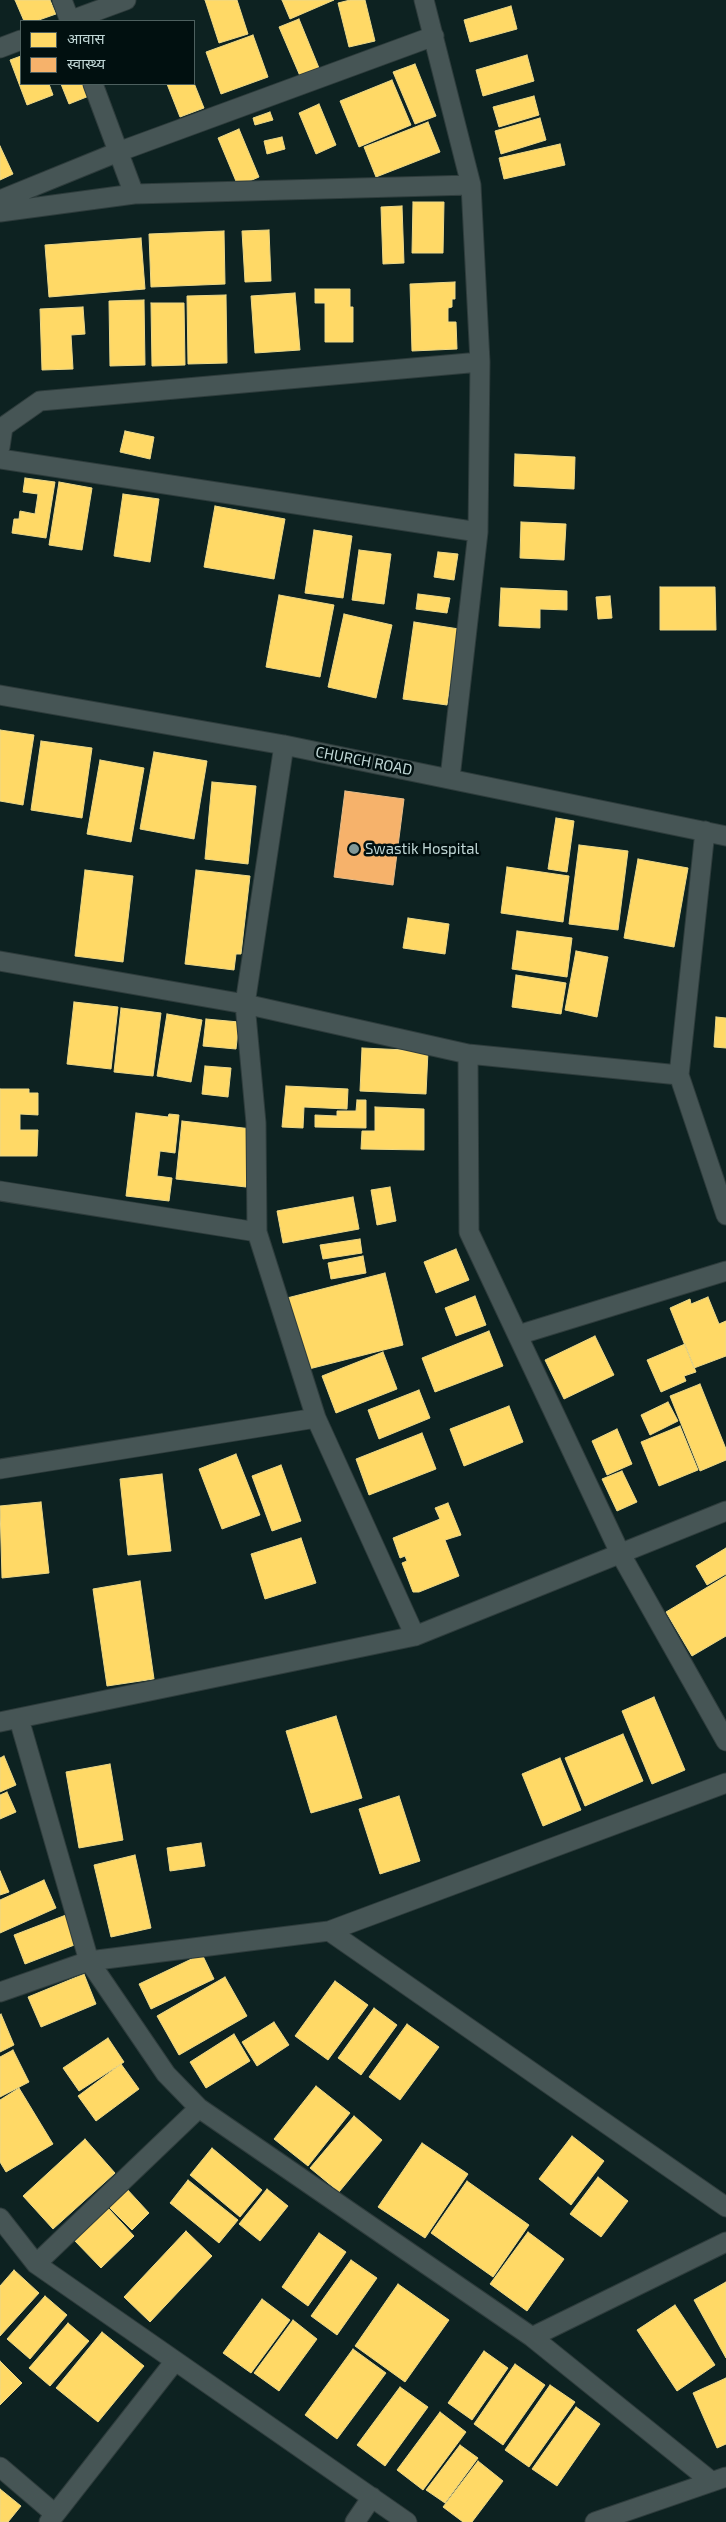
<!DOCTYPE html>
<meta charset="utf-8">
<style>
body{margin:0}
#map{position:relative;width:726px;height:2522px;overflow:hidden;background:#0d2221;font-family:"Exo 2","Noto Sans Devanagari",sans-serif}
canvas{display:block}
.legend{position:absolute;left:20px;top:20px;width:175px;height:65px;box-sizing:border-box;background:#011010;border:1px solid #4d605f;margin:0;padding:6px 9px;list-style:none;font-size:15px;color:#c0d7d6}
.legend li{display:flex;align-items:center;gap:10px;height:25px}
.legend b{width:25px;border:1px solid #4d605f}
</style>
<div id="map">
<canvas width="726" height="2522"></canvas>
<ul class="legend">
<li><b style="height:14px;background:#ffd966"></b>आवास</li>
<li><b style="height:14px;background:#f6b26b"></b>स्वास्थ्य</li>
</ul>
</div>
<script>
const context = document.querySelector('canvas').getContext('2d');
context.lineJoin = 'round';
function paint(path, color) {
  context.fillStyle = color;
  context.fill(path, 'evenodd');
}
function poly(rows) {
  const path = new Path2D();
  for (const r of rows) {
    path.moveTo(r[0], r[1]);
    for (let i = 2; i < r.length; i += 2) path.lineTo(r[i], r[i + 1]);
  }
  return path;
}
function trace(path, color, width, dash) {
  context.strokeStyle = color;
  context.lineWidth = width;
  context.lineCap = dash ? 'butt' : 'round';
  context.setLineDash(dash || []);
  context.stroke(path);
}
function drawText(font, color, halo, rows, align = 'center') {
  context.font = font + ' "Exo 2",sans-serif';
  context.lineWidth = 5;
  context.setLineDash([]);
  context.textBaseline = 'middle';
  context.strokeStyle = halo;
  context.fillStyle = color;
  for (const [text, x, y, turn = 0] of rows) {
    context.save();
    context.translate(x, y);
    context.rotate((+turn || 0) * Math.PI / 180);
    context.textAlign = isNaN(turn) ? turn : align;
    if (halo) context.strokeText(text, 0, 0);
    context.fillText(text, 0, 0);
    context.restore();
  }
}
const homes = poly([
 [15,0,50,0,56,14,36,21,24,21,15,0],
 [205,0,237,0,248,34,219,43,205,0],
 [282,0,334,0,290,19,282,0],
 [350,0,365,0,375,41,349,47,338,3,350,0],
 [511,6,517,29,470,42,464,20,511,6],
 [299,19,319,68,300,76,279,27,299,19],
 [253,35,268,77,221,94,206,52,253,35],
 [527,55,534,81,483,96,476,70,527,55],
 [21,56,21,84,49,84,53,95,27,105,10,60,21,56],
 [415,64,436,116,415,124,393,72,415,64],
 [392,80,411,125,359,147,340,101,392,80],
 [194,83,204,108,180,117,167,84,194,83],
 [61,84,90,84,94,94,69,104,61,84],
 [534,96,539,115,499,127,493,107,534,96],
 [319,104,336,145,316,154,299,113,319,104],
 [270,112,273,120,255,125,253,118,270,112],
 [540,118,546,140,501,154,495,131,540,118],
 [428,122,440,152,376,177,364,147,428,122],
 [239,129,259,177,238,186,218,138,239,129],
 [282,137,285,149,267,154,264,141,282,137],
 [560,144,565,165,504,179,499,158,560,144],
 [0,146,13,174,0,180,0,146],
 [413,202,444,202,443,253,412,253,413,202],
 [402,206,404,263,383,264,381,207,402,206],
 [269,230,271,281,245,282,242,231,269,230],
 [224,231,225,284,151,287,149,234,224,231],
 [141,238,145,289,49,297,45,245,141,238],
 [455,282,455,299,452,299,452,307,448,308,448,322,456,322,457,349,412,351,410,284,455,282],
 [315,289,350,289,350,307,353,307,353,342,325,342,325,303,315,303,315,289],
 [295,293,300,350,255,353,251,296,295,293],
 [226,295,227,363,188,364,187,296,226,295],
 [144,300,145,365,110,366,109,301,144,300],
 [151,303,184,303,185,365,152,366,151,303],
 [83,307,85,334,71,335,73,369,42,370,40,309,83,307],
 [125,431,154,437,150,459,120,452,125,431],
 [515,454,575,457,574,489,514,486,515,454],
 [25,478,55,482,46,538,12,533,14,519,19,519,20,511,35,514,38,494,23,492,25,478],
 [59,482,92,488,82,550,49,545,59,482],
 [123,494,159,499,150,562,114,556,123,494],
 [215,506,285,519,274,579,204,567,215,506],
 [521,522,566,524,564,560,520,558,521,522],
 [314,530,352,536,343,598,305,593,314,530],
 [359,550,391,554,384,604,352,600,359,550],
 [438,552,458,554,454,580,434,577,438,552],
 [660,587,715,587,716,630,660,630,660,587],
 [501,588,567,591,567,610,540,609,540,628,499,626,501,588],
 [418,594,450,598,447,613,416,609,418,594],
 [279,595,334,605,320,677,266,667,279,595],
 [610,596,612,618,598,619,596,597,610,596],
 [344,614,392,625,376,698,328,687,344,614],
 [414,622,459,629,447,705,403,699,414,622],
 [0,730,34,735,23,805,0,801,0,730],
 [41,741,92,748,82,818,31,810,41,741],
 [154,752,207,761,194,839,140,829,154,752],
 [100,760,144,768,131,842,87,834,100,760],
 [212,782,256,786,248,864,205,859,212,782],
 [556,818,574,821,567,872,548,869,556,818],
 [579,845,628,851,618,930,569,924,579,845],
 [638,859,688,868,674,947,624,938,638,859],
 [507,867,569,876,563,922,501,913,507,867],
 [85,870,133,876,123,962,75,956,85,870],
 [196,870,250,876,241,954,236,954,234,970,185,964,196,870],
 [408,918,449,924,445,954,403,948,408,918],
 [517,931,572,938,567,977,512,969,517,931],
 [576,951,608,957,597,1017,565,1010,576,951],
 [516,975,566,983,561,1014,512,1007,516,975],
 [74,1002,118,1007,111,1069,67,1064,74,1002],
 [121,1008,161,1013,153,1076,114,1072,121,1008],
 [167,1014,202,1020,191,1082,157,1076,167,1014],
 [716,1017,726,1018,726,1048,714,1047,716,1017],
 [206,1019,239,1022,236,1049,203,1046,206,1019],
 [362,1048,428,1051,426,1094,360,1091,362,1048],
 [205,1066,231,1068,228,1097,202,1094,205,1066],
 [286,1086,348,1089,347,1109,304,1107,303,1128,282,1127,286,1086],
 [0,1089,29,1089,29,1093,38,1093,38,1115,20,1114,20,1130,38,1130,37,1156,0,1156,0,1089],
 [357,1100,366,1100,366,1128,315,1127,315,1115,337,1116,337,1111,356,1111,357,1100],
 [375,1107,424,1109,424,1150,361,1149,362,1131,375,1131,375,1107],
 [136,1113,168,1117,169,1114,179,1115,175,1153,160,1151,157,1176,172,1178,169,1201,126,1196,136,1113],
 [182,1121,252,1129,246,1187,176,1179,182,1121],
 [390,1187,396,1221,377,1225,371,1190,390,1187],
 [353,1197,359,1229,283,1243,277,1211,353,1197],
 [360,1239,362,1253,323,1259,320,1245,360,1239],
 [456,1249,469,1280,436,1293,424,1262,456,1249],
 [363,1256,366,1273,331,1279,328,1263,363,1256],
 [385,1273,403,1345,305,1370,287,1298,385,1273],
 [475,1296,486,1325,456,1336,445,1308,475,1296],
 [708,1297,719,1324,726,1321,726,1356,694,1368,670,1308,690,1299,691,1304,708,1297],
 [489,1331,503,1366,435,1392,422,1358,489,1331],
 [595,1336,614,1375,564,1399,545,1360,595,1336],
 [685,1344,696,1372,684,1376,686,1381,661,1392,647,1360,685,1344],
 [383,1352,397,1389,336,1413,322,1376,383,1352],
 [700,1384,726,1449,726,1460,700,1471,670,1396,700,1384],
 [419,1390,430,1418,379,1439,368,1410,419,1390],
 [668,1402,678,1421,650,1435,641,1415,668,1402],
 [509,1406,523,1442,464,1466,450,1429,509,1406],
 [680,1426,698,1470,659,1486,641,1442,680,1426],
 [617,1429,632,1464,607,1475,592,1441,617,1429],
 [422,1433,436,1469,369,1495,356,1459,422,1433],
 [236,1454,260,1515,222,1529,199,1469,236,1454],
 [281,1465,301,1521,272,1531,252,1476,281,1465],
 [622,1471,637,1502,617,1511,602,1479,622,1471],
 [162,1474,171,1551,128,1555,120,1479,162,1474],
 [41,1502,49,1573,2,1578,0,1506,41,1502],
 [448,1503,461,1535,445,1540,459,1576,419,1592,413,1592,402,1563,407,1561,405,1556,400,1558,393,1538,440,1519,435,1508,448,1503],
 [301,1538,316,1583,265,1599,251,1554,301,1538],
 [726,1548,726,1574,707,1585,696,1566,726,1548],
 [726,1576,726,1636,692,1656,666,1612,726,1576],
 [140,1581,154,1679,107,1686,93,1589,140,1581],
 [654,1697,685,1770,652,1784,622,1711,654,1697],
 [336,1716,362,1798,311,1813,286,1731,336,1716],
 [623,1734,643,1781,585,1806,565,1758,623,1734],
 [4,1756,16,1785,0,1792,0,1758,4,1756],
 [560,1758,581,1810,543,1826,522,1774,560,1758],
 [110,1764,123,1840,79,1848,66,1772,110,1764],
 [7,1792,16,1812,0,1819,0,1795,7,1792],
 [399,1796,420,1861,380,1874,359,1809,399,1796],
 [201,1843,205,1866,170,1871,167,1848,201,1843],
 [135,1855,151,1928,111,1937,94,1865,135,1855],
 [0,1871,9,1892,0,1895,0,1871],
 [44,1880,56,1908,0,1933,0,1900,44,1880],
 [66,1915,77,1944,25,1964,14,1935,66,1915],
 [202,1954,214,1979,151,2009,139,1984,202,1954],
 [84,1974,96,2004,41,2027,28,1997,84,1974],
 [225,1977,247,2016,179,2055,157,2016,225,1977],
 [335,1981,368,2005,328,2060,295,2036,335,1981],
 [374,2008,397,2025,361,2075,338,2058,374,2008],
 [1,2014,14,2045,0,2052,0,2015,1,2014],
 [274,2022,289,2045,257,2066,242,2042,274,2022],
 [407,2024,439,2047,400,2100,369,2077,407,2024],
 [234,2034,250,2061,206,2088,190,2062,234,2034],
 [108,2038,124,2062,79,2091,63,2068,108,2038],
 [13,2050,29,2082,0,2097,0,2057,13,2050],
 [121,2064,139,2089,96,2121,78,2096,121,2064],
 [316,2086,350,2113,308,2166,274,2139,316,2086],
 [19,2088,53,2144,6,2172,0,2162,0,2100,19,2088],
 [354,2116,382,2140,339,2192,310,2168,354,2116],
 [572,2136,604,2161,571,2205,539,2179,572,2136],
 [85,2139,115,2173,53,2229,23,2196,85,2139],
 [422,2143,468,2174,425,2238,378,2207,422,2143],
 [212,2148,262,2190,240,2217,190,2175,212,2148],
 [598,2177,628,2201,601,2237,570,2214,598,2177],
 [188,2180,238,2220,219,2243,170,2203,188,2180],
 [467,2181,529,2225,493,2277,431,2233,467,2181],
 [126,2188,149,2213,132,2230,108,2206,126,2188],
 [267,2189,288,2206,260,2241,239,2224,267,2189],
 [108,2208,134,2236,101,2268,75,2241,108,2208],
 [186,2231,212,2256,150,2322,124,2297,186,2231],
 [528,2232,564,2259,527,2311,490,2284,528,2232],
 [319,2233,346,2252,308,2306,282,2287,319,2233],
 [351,2260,377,2278,337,2335,311,2316,351,2260],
 [14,2270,39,2293,0,2336,0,2286,14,2270],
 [726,2282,726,2358,694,2300,726,2282],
 [398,2284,449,2320,405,2382,355,2346,398,2284],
 [45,2296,67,2315,30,2359,7,2339,45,2296],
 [262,2299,290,2320,251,2373,223,2353,262,2299],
 [675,2305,715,2365,677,2391,637,2330,675,2305],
 [293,2320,317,2339,279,2391,254,2373,293,2320],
 [68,2323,89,2341,50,2386,29,2368,68,2323],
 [102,2332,144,2366,98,2422,56,2388,102,2332],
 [353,2349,386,2373,337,2439,305,2415,353,2349],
 [484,2351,508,2368,472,2420,448,2403,484,2351],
 [0,2361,22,2383,0,2405,0,2361],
 [515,2364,545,2385,503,2445,474,2424,515,2364],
 [726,2378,726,2444,717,2448,693,2393,726,2378],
 [550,2385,575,2402,529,2467,505,2450,550,2385],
 [400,2387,428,2407,385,2466,357,2445,400,2387],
 [576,2407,600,2424,557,2486,532,2469,576,2407],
 [440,2412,466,2432,423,2490,397,2470,440,2412],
 [460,2445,478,2458,445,2503,426,2490,460,2445],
 [478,2461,503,2481,472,2522,463,2522,443,2507,478,2461],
 [0,2489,21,2506,8,2522,0,2522,0,2489]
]);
paint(homes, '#ffd966');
trace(homes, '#ecd888', 1);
const health = poly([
 [345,791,404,799,393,885,334,877,345,791]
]);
paint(health, '#f6b26b');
trace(health, '#e6bd8b', 1);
const minor = poly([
 [62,0,70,21],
 [424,0,471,185,480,362,478,532,450,778],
 [69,21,126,0],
 [0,48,21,40],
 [93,84,134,194],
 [0,200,118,152,434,36],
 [0,212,134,194,471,185],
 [0,447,3,427,40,401,480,362],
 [0,459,478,532],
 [0,695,284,745,726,836],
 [284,745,245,1004,256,1123,257,1232,316,1418,415,1636],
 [705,831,679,1075,726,1215],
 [0,961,245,1004,468,1054,679,1075],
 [468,1054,469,1232,620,1553,726,1741],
 [0,1191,257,1232],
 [518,1335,726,1271],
 [0,1469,316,1418],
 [19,1719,89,1961,166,2074,199,2108,532,2337,712,2482],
 [0,1722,415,1636,726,1511],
 [329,1931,726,2207],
 [0,1992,89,1961,329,1931,726,1783],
 [0,2218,36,2264,407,2522],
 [36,2264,199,2108],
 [532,2337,726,2242],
 [0,2467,55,2514],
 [49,2522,175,2361],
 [355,2522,372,2497],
 [595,2522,726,2477]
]);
trace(minor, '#2e3c3c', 21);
trace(minor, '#465555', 19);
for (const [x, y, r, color] of [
 [354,849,6,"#819897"]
]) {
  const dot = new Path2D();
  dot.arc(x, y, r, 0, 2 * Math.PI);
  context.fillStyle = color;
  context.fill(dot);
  trace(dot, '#011010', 2);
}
drawText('15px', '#c0d7d6', '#011010', [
 ["CHURCH ROAD",364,761,11]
]);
drawText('15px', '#c0d7d6', '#011010', [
 ["Swastik Hospital",365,849]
], 'left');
</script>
